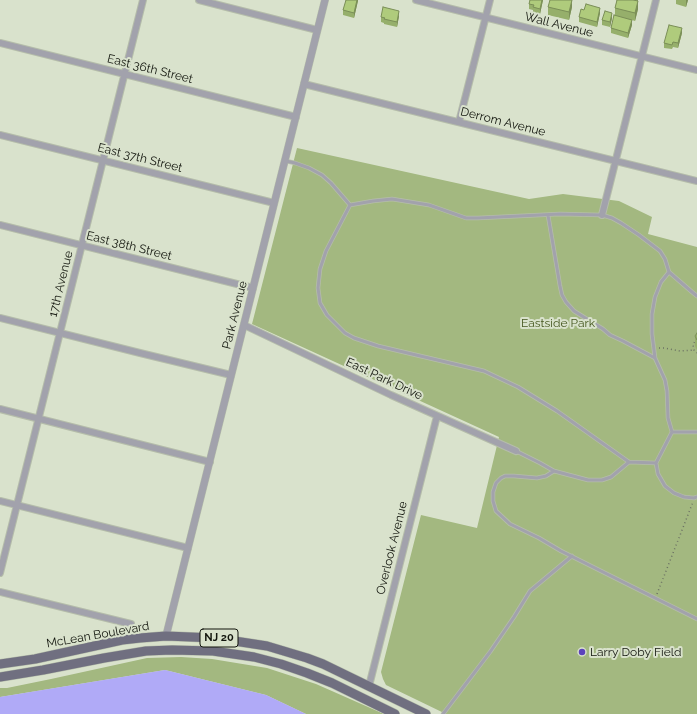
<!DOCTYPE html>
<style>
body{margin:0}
canvas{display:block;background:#d9e2cc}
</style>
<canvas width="697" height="714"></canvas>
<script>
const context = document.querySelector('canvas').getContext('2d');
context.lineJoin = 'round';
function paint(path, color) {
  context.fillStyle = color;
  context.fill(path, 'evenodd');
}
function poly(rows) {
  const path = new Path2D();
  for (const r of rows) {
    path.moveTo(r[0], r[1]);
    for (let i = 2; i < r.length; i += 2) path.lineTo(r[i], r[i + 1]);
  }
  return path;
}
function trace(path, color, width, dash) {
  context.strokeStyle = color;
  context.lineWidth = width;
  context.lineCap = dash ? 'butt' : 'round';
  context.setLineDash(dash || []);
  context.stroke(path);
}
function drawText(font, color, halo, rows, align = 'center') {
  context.font = font + ' Raleway,sans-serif';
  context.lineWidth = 4;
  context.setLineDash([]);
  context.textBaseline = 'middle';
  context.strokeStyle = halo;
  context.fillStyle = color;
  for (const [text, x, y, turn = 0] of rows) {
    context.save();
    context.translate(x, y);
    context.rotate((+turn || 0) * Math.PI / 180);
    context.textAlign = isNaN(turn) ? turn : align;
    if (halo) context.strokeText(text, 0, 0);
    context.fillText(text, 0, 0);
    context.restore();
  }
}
paint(poly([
 [297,148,529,199,563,194,619,201,652,217,648,234,697,247,697,714,446,714,386,685,383,679,381,672,421,515,477,528,499,437,252,324],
 [181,657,212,659,267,668,316,684,384,714,306,714,266,695,165,670,0,697,0,688,7,688,51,679,147,658]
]), '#a3b880');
paint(poly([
 [165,670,266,695,306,714,0,714,0,697]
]), '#b0aaf7');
const service = poly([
 [286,161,295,163,309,168,322,175,331,183,350,205],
 [350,205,326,251,320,269,318,288,320,303,327,315,345,333,354,338,378,346,484,371,518,387,557,411,629,462,656,463],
 [350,205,373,201,392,199,429,205,466,218,478,218,560,214,602,215,612,218,621,223,639,235,660,251,665,259,669,272,692,292,697,296],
 [548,215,560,286,562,295,566,302,574,311,603,329,610,335,623,341,655,358],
 [669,272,661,282,655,297,652,314,652,334,655,358,665,380,667,391,668,418,672,432,656,463,658,474,665,486,674,493,684,497,694,498,697,497],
 [672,432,697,432],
 [516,451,540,463,554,471,588,480,602,480,611,477,629,462],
 [554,471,546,476,537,478,514,476,505,476,501,478,496,483,493,492,493,501,496,511,510,524,539,538,561,551,697,619],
 [443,714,490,652,514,617,530,591,572,556]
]);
const minor = poly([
 [199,0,317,30],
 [416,0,697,70],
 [0,43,296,117],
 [304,84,697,181],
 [459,122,490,0],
 [0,135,274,203],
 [602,215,656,0],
 [0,225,253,288],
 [0,318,140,353,231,375],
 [244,325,391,395,516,451],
 [0,409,210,462],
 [0,501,188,548],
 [0,573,143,0],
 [0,592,131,624],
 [369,686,437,416]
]);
const tertiary = poly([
 [166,636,325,0]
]);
const primary = poly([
 [0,664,35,659,122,640,140,638,166,636,215,638,267,646,307,658,323,664,426,714],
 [0,677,43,670,104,658,146,651,172,650,213,651,254,657,281,664,307,673,332,683,395,714]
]);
trace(service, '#b5bdaa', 4.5);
trace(minor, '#b5bdaa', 8);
trace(tertiary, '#b5bdaa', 8);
trace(primary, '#b5bdaa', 10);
trace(poly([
 [697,339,695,341,693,345,694,350,697,353],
 [659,348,664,348,680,351,694,350],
 [657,594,693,502]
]), '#6c7263', 1.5, [1, 3]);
trace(service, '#a2a2ac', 3);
trace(minor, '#a2a2ac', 6);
trace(tertiary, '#a2a2ac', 7);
trace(primary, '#706f80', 9);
paint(poly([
 [358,0,354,18,343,15,343,10],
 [530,0,543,0,540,14,533,12,533,10,529,9,529,4],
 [617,0,638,0,638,9,635,21,632,20,632,25,628,38,611,33,611,28,615,15,615,8],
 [676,0,688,0,686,7,676,4],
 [548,7,572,7,569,20,548,15],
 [600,13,597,27,579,22,579,17],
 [399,16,397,27,384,24,384,23,381,22,381,17],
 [612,18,610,27,602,25,602,20],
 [682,33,678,48,673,47,672,49,664,48,664,43],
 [697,333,697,350,695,346,695,336]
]), '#96af6b');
paint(poly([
 [357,0,358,0,358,1,354,18,354,13],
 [542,0,543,0,540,14,540,9],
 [572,0,572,7,569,20,569,12],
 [637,0,638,0,638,9,635,21,635,13,637,5],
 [686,0,688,0,686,7],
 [600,8,600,13,597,27,597,22],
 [399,11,399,16,397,27,397,22],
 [612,13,612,18,610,27,610,22],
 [632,20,632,25,628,38,628,33],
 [682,28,682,33,678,48,678,43]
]), '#7a8e57');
const building = poly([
 [346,0,357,0,354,13,343,10,346,0],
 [530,0,542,0,540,9,533,7,534,5,529,4,530,0],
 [550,0,572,0,569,12,548,7,550,0],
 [617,0,633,0,638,1,635,13,615,8,617,0],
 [586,4,600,8,597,22,579,17,581,9,584,10,586,4],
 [383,7,399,11,397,22,384,19,385,18,381,17,383,7],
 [605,11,612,13,610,22,602,20,605,11],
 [614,15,632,20,628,33,611,28,614,15],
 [669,25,682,28,678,43,673,42,672,45,664,43,669,25],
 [697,333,697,340,695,336,697,333]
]);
paint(building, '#afcb7c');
trace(building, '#7a8e57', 1);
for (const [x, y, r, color] of [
 [582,652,4,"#5c43bc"]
]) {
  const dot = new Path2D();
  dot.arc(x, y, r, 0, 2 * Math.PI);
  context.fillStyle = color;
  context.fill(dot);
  trace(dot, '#d9e2cc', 1.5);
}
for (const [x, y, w] of [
 [219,638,38]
]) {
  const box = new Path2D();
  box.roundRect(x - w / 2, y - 9, w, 18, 3);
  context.fillStyle = '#d9e2cc';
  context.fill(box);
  trace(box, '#12150d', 1);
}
drawText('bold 11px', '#12150d', null, [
 ["NJ 20",219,638]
]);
drawText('12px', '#12150d', '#d9e2cc', [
 ["Wall Avenue",559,25,14],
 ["East 36th Street",150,69,14],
 ["Derrom Avenue",503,122,14],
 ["East 37th Street",140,158,14],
 ["East 38th Street",129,246,14],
 ["17th Avenue",61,284,-76],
 ["Park Avenue",235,315,-76],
 ["East Park Drive",384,379,25],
 ["Overlook Avenue",392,548,-76],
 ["McLean Boulevard",98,635,-10]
]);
drawText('12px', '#45571f', '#d9e2cc', [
 ["Eastside Park",558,323]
]);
drawText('12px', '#12150d', '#d9e2cc', [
 ["Larry Doby Field",590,652]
], 'left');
</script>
